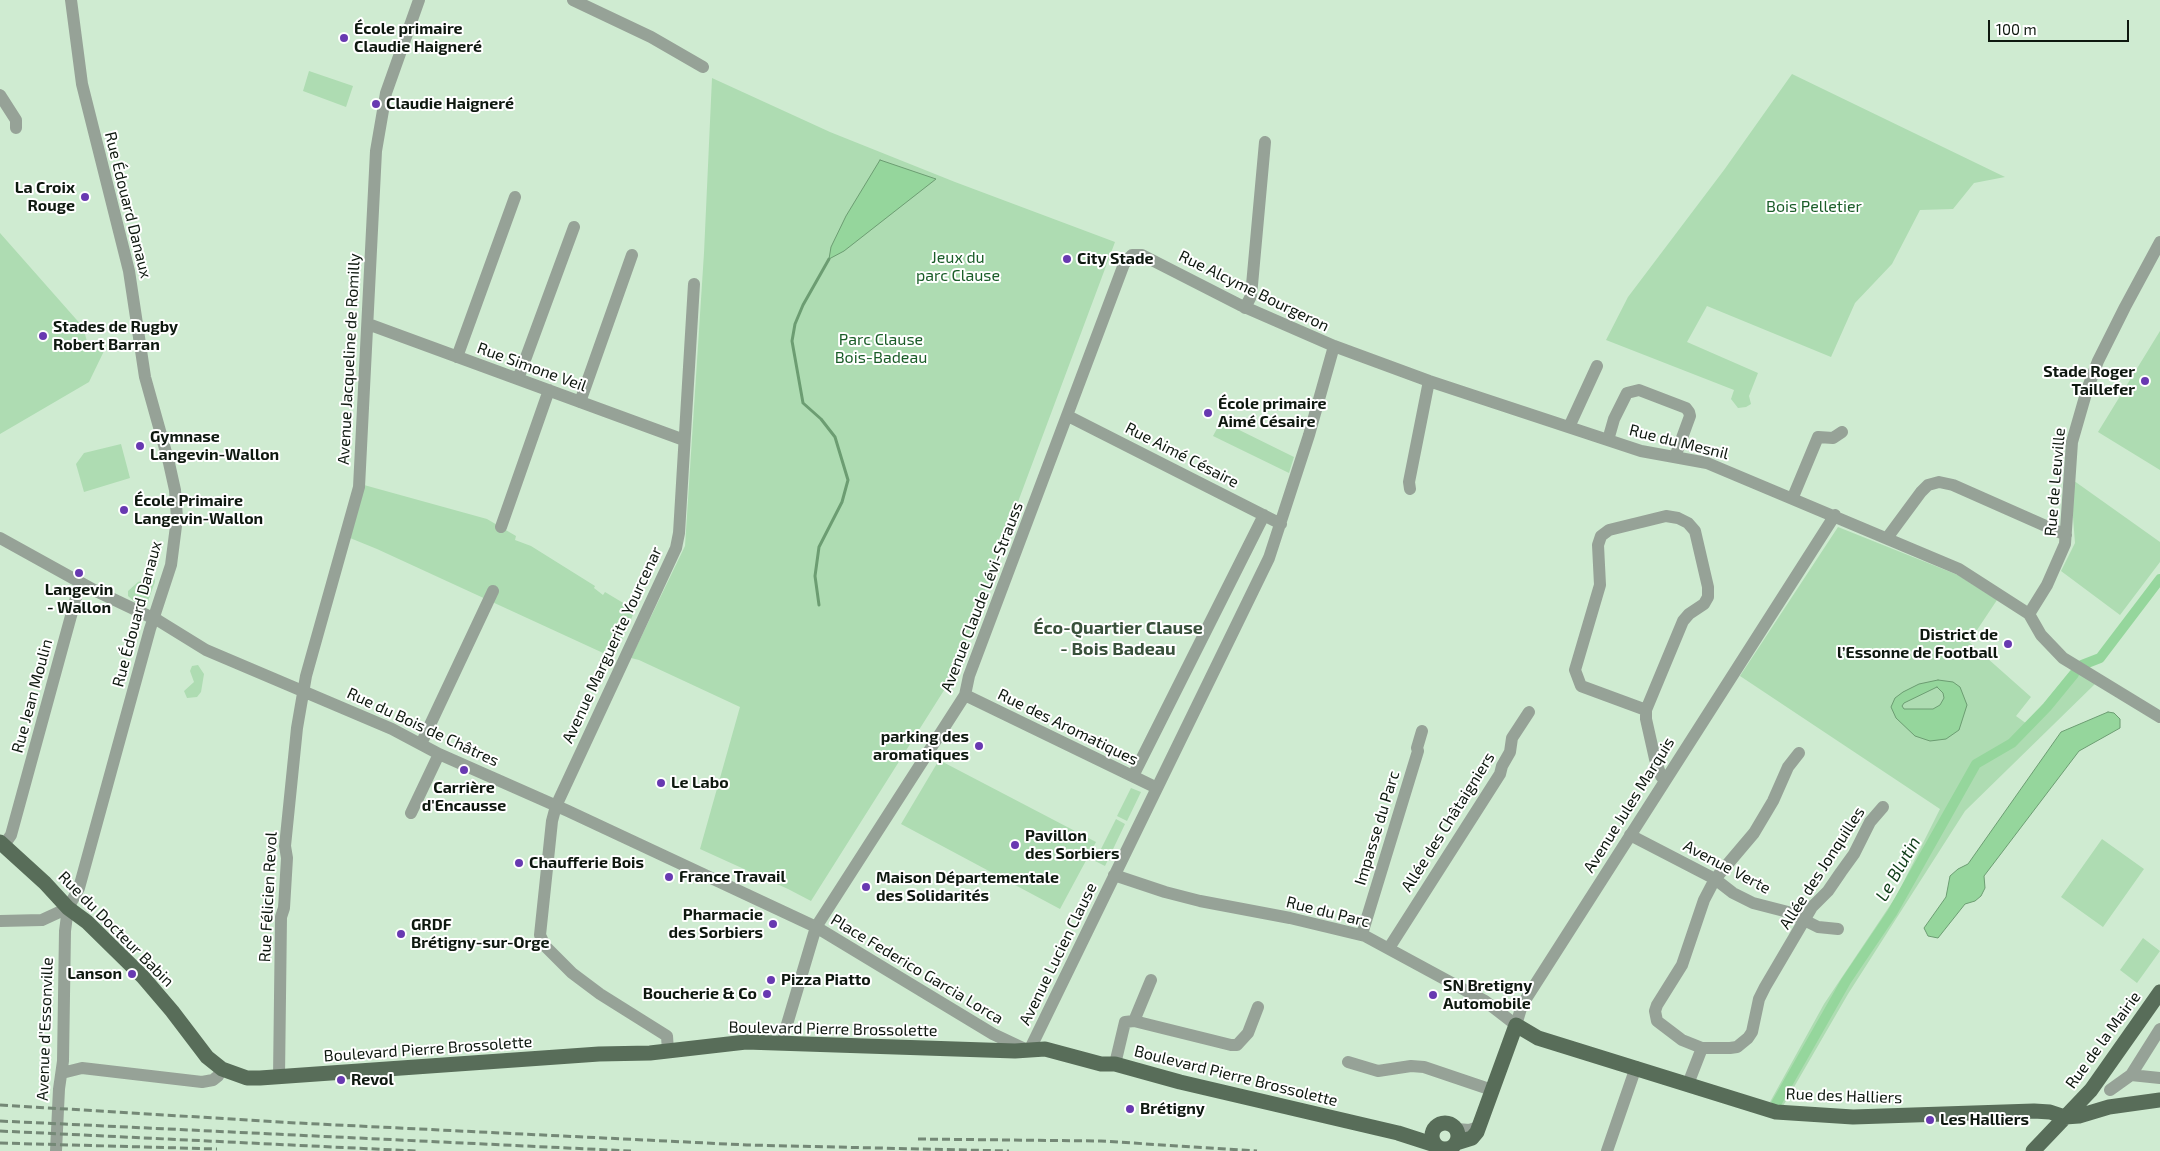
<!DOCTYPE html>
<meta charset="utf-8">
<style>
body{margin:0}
#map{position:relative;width:2160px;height:1151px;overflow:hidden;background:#cfebd1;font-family:"Exo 2",sans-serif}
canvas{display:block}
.scale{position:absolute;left:1988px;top:20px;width:141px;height:22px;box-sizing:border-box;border:2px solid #0e180f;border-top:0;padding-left:6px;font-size:15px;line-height:18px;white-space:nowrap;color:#0e180f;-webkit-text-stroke:4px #fff;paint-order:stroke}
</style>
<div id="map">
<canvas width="2160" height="1151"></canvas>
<div class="scale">100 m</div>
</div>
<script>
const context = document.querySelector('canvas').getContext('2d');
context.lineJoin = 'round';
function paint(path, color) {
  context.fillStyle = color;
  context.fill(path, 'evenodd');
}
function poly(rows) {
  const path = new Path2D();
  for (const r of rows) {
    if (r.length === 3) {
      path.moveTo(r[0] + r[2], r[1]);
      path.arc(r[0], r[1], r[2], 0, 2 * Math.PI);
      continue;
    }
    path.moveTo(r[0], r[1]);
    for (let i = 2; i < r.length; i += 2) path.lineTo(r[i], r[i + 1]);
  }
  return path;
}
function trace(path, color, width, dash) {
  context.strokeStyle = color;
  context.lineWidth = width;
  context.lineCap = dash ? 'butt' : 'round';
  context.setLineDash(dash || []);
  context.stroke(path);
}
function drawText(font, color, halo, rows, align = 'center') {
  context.font = font + ' "Exo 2",sans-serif';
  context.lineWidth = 4;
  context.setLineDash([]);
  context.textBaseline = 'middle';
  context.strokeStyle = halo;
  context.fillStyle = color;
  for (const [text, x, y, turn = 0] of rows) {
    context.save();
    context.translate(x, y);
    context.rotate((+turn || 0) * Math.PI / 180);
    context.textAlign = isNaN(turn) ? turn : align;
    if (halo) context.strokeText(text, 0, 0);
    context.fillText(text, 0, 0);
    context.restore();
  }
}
paint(poly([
 [309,71,353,86,346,107,303,91],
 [1792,74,2005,177,1974,183,1953,209,1920,210,1892,264,1855,303,1831,357,1707,306,1687,342,1758,373,1749,396,1751,404,1746,407,1738,408,1731,399,1734,390,1606,340,1628,297,1724,170],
 [712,78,830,132,955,182,1115,242,953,676,811,901,788,889,700,849,740,707,639,660,631,658,685,546,704,253],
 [0,233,83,327,88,345,104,351,89,382,0,434],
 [2160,331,2160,470,2098,432],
 [1221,421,1294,457,1289,473,1213,436],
 [121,444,130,478,84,492,76,464,84,453],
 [2070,478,2160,542,2160,562,2120,615,2061,571,2075,543],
 [364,485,487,519,516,536,515,540,531,546,595,586,594,588,603,595,605,592,635,610,614,658,377,549,350,538],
 [1838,527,1958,575,1997,600,1969,642,2031,697,2016,716,2027,724,2072,669,2096,683,1965,811,1848,994,1783,1106,1770,1102,1824,1004,1897,895,1940,809,1740,676],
 [151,578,155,579,155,582,148,601,136,603,128,596,128,591,138,582],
 [198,665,204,674,201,692,197,697,187,698,184,691,194,682,190,671,192,666],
 [939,760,1096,842,1060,909,901,824],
 [1131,788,1141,792,1127,821,1117,816],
 [1116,819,1125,824,1105,866,1095,861],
 [2102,839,2144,869,2103,927,2061,897],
 [2143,938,2160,951,2137,983,2120,970]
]), '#aedcb2');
const water = poly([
 [880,160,936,179,844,251,829,259,831,247,846,216,880,160],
 [1938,680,1953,682,1960,687,1967,705,1959,730,1946,739,1930,741,1915,736,1896,718,1891,707,1895,698,1903,692,1919,684,1938,680],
 [1937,687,1943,693,1944,698,1940,705,1933,709,1904,709,1902,706,1904,703,1937,687],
 [2108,712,2114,713,2120,719,2120,728,2079,751,1984,876,1985,888,1981,896,1975,901,1965,904,1938,938,1928,936,1924,928,1946,897,1950,876,1958,869,1968,864,2061,732,2108,712]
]);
paint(water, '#95d69c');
trace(water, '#6c9d72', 1);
trace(poly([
 [819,605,815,576,819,547,842,502,848,480,835,437,821,419,803,403,792,341,795,324,803,305,829,259]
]), '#6c9d72', 3);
trace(poly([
 [2082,665,2100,658,2160,579],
 [1776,1104,1846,981,1892,913,1976,764,2012,743,2047,707,2074,674]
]), '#95d69c', 10);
trace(poly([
 [573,0,651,37,703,67],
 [0,95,16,120,16,128],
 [1245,308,1251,296,1265,142],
 [368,324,684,440],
 [457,357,515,197],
 [518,379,574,227],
 [580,402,632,255],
 [1068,416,1281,524],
 [1569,427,1597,366],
 [1608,440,1614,419,1627,393,1639,390,1686,408,1689,412,1690,416,1675,457],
 [1410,489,1409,482,1429,381],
 [1793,497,1818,437,1833,438,1842,432],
 [501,527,549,390],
 [0,538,94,590,159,621,206,650,392,729,439,754,568,811,816,927,993,1034,1029,1051,1269,558,1309,435,1334,346],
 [1887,538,1921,492,1928,485,1939,482,1953,485,2066,535],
 [2029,614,2047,585,2065,544,2072,442,2087,390,2098,361,2125,307,2160,242],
 [965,695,1157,788],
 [1646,710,1581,686,1575,670,1600,585,1598,545,1601,536,1609,530,1666,516,1678,518,1688,523,1695,531,1708,587,1708,597,1704,604,1689,614,1683,621,1646,710,1646,719,1655,759,1661,776,1665,781],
 [421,744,493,591],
 [1799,753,1788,767,1773,801,1754,833,1715,879,1704,900,1682,965,1657,1005,1655,1011,1657,1021,1682,1040,1702,1048,1730,1048,1737,1047,1748,1038,1752,1032,1759,999,1765,987,1812,907,1828,891,1841,872,1854,854,1870,822,1883,807],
 [1133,776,1264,515],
 [411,813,439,754],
 [1630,835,1715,879,1733,893,1753,903,1788,912,1818,927,1838,929],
 [4,845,11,835,80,583],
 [1114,875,1165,892,1200,901,1290,918,1365,936,1485,1001,1516,1025,1522,1005,1835,515],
 [0,921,42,920,68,908],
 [1362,934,1418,751,1417,748,1422,731],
 [1389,948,1500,774,1502,766,1510,752,1512,738,1529,712],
 [1134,1021,1151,980],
 [783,1042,785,1031,816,927,965,695,969,676,1124,264,1132,255,1142,255,1240,305,1334,346,1429,381,1641,451,1707,463,1959,569,2029,614,2041,635,2063,658,2160,717],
 [668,1051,667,1036,600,994,572,973,545,946,540,935,552,821,556,806,676,548,679,533,694,284],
 [1348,1062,1378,1071,1411,1066,1424,1067,1492,1090],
 [1115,1064,1125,1022,1134,1021,1231,1045,1237,1045,1248,1033,1258,1007],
 [62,1073,82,1068,202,1082,213,1080,218,1076,222,1069],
 [2131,1075,2160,1078],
 [279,1077,281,917,284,908,287,858,285,846,297,728,306,676,359,487,376,151,386,93,419,0],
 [1688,1084,1702,1048],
 [2110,1090,2131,1075,2160,1029],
 [1457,1129,1469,1130,1479,1127],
 [56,1151,59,1089,63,1061,65,931,68,908,79,888,150,629,171,565,177,518,175,490,169,463,145,377,129,271,82,84,71,0],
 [1607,1151,1636,1067]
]), '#96a297', 12);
trace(poly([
 [0,842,45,883,68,908,87,922,143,977,172,1011,207,1057,222,1069,247,1078,260,1078,599,1054,650,1053,746,1042,1015,1051,1045,1049,1101,1064,1115,1064,1180,1082,1398,1133,1435,1145],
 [1445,1136,13],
 [1456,1143,1472,1138,1477,1132,1516,1025,1538,1038,1776,1112,1853,1117,2034,1111,2050,1112,2065,1117,2079,1116,2109,1107,2160,1100],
 [2033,1151,2091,1090,2160,992]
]), '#586d59', 15);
trace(poly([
 [0,1105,297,1123,747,1145,1009,1151],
 [0,1121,631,1151],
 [0,1131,416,1151],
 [918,1139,1101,1141,1257,1151],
 [0,1143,217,1149]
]), '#748876', 3, [8, 4]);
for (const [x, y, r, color] of [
 [344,38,5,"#6839b1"],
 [376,104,5,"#6839b1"],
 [85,197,5,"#6839b1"],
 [1067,259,5,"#6839b1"],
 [43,336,5,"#6839b1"],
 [2145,381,5,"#6839b1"],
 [1208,413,5,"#6839b1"],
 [140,446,5,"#6839b1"],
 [124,510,5,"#6839b1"],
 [79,573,5,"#6839b1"],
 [2008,644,5,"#6839b1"],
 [979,746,5,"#6839b1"],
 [464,770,5,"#6839b1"],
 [661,783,5,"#6839b1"],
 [1015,845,5,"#6839b1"],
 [519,863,5,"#6839b1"],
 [669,877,5,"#6839b1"],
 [866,887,5,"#6839b1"],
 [773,924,5,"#6839b1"],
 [401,934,5,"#6839b1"],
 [132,974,5,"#6839b1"],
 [771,980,5,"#6839b1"],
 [767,994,5,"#6839b1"],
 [1433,995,5,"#6839b1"],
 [341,1080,5,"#6839b1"],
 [1130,1109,5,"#6839b1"],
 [1930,1120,5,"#6839b1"]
]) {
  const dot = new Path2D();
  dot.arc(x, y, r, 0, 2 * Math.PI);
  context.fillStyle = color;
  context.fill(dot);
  trace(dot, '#fff', 2);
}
drawText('bold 16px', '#0e180f', '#fff', [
 ["École primaire",354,29],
 ["Claudie Haigneré",354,47],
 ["Claudie Haigneré",386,104],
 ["La Croix",75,188,"right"],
 ["Rouge",75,206,"right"],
 ["City Stade",1077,259],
 ["Stades de Rugby",53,327],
 ["Robert Barran",53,345],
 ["Stade Roger",2135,372,"right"],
 ["Taillefer",2135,390,"right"],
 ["École primaire",1218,404],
 ["Aimé Césaire",1218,422],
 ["Gymnase",150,437],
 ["Langevin-Wallon",150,455],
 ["École Primaire",134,501],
 ["Langevin-Wallon",134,519],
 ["Langevin",79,590,"center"],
 ["- Wallon",79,608,"center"],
 ["District de",1998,635,"right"],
 ["l’Essonne de Football",1998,653,"right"],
 ["parking des",969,737,"right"],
 ["aromatiques",969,755,"right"],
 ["Le Labo",671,783],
 ["Carrière",464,788,"center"],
 ["d'Encausse",464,806,"center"],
 ["Pavillon",1025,836],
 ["des Sorbiers",1025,854],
 ["Chaufferie Bois",529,863],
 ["France Travail",679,877],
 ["Maison Départementale",876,878],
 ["des Solidarités",876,896],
 ["Pharmacie",763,915,"right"],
 ["des Sorbiers",763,933,"right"],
 ["GRDF",411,925],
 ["Brétigny-sur-Orge",411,943],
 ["Lanson",122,974,"right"],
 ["Pizza Piatto",781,980],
 ["SN Bretigny",1443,986],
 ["Automobile",1443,1004],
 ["Boucherie & Co",757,994,"right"],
 ["Revol",351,1080],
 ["Brétigny",1140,1109],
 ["Les Halliers",1940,1120]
], 'left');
drawText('16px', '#0e180f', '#fff', [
 ["Rue Édouard Danaux",128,205,76],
 ["Rue Alcyme Bourgeron",1254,291,26],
 ["Avenue Jacqueline de Romilly",349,359,-87],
 ["Rue Simone Veil",532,367,20],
 ["Rue du Mesnil",1679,442,14],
 ["Rue Aimé Césaire",1182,455,27],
 ["Rue de Leuville",2055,482,-85],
 ["Avenue Claude Lévi-Strauss",982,597,-69],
 ["Rue Édouard Danaux",137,614,-75],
 ["Avenue Marguerite Yourcenar",612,645,-65],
 ["Rue Jean Moulin",32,696,-75],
 ["Rue du Bois de Châtres",423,727,25],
 ["Rue des Aromatiques",1068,727,26],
 ["Avenue Jules Marquis",1629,805,-58],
 ["Allée des Châtaigniers",1448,822,-58],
 ["Impasse du Parc",1377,828,-73],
 ["Avenue Verte",1727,867,28],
 ["Allée des Jonquilles",1822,868,-57],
 ["Rue Félicien Revol",268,897,-87],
 ["Rue du Parc",1328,912,14],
 ["Rue du Docteur Babin",116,929,45],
 ["Avenue Lucien Clause",1058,954,-64],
 ["Place Federico Garcia Lorca",917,969,31],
 ["Avenue d'Essonville",45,1029,-88],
 ["Boulevard Pierre Brossolette",833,1029,1],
 ["Rue de la Mairie",2103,1040,-54],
 ["Boulevard Pierre Brossolette",428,1049,-4],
 ["Boulevard Pierre Brossolette",1236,1076,14],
 ["Rue des Halliers",1844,1096,2]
]);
drawText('16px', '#1a5d28', '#fff', [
 ["Bois Pelletier",1814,207],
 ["Jeux du",958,258],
 ["parc Clause",958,276],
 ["Parc Clause",881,340],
 ["Bois-Badeau",881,358]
]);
drawText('bold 18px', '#39513b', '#fff', [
 ["Éco-Quartier Clause",1118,628],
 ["- Bois Badeau",1118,649]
]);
drawText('italic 18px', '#103e19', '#fff', [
 ["Le Blutin",1898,869,-60]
]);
</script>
